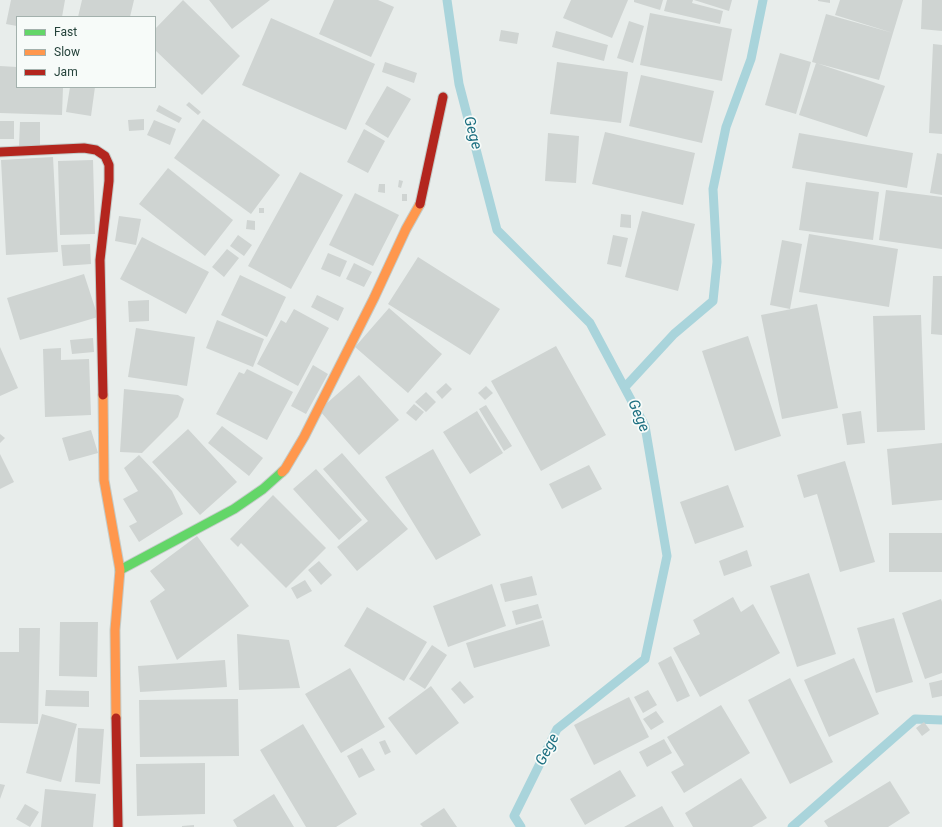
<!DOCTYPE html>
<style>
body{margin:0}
#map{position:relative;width:942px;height:827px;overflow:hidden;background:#e8edeb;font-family:Roboto,sans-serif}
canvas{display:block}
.legend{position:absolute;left:16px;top:16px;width:140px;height:72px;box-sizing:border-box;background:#f7fbf9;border:1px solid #a3b1ad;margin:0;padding:5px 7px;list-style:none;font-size:12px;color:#24423a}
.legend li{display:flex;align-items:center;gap:8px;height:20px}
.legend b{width:20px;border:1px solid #a3b1ad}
</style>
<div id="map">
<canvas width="942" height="827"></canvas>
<ul class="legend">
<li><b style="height:5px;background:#63d668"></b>Fast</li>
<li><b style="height:5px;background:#ff974d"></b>Slow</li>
<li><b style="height:5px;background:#b3261e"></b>Jam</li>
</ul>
</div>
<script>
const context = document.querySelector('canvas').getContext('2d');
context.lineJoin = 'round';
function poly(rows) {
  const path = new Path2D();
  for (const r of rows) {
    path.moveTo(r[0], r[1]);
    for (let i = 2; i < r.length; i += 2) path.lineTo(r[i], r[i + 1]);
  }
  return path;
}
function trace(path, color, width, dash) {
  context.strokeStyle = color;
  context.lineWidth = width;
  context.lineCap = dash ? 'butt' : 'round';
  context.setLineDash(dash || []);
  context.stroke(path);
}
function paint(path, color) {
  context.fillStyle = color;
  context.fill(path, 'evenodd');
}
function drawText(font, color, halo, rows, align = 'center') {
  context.font = font + ' Roboto,sans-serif';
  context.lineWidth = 3.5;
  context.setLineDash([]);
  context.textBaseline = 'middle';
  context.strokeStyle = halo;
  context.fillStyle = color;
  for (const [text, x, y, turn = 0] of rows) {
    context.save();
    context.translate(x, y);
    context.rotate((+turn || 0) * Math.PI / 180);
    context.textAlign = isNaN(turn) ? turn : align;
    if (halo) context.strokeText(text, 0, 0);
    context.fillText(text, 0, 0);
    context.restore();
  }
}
trace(poly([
 [447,0,459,84,497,230,590,323,645,426,667,556,645,659,557,729,514,816,521,827],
 [625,387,674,334,713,301,717,262,713,189,726,127,751,59,763,0],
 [792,827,915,719,942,720]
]), '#a9d4db', 9);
paint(poly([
 [11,0,65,0,62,17,17,17,17,26,6,24],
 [82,0,134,0,130,17,78,17],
 [183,0,240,56,202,95,155,50,155,29],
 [209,0,270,0,232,29],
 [334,0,378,0,394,7,371,57,319,34],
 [571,0,628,0,612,38,563,18],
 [634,0,663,0,660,10,634,2],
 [667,0,693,0,692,3,723,11,720,24,664,11],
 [694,0,732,0,729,11],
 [818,0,830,0,830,3,818,1],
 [840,0,903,0,893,33,835,15],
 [922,0,942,0,942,31,921,29],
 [650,13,732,29,722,81,640,65],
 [826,14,893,33,879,80,812,62],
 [271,18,375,64,346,130,242,85],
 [629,21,644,26,633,63,617,58],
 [501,30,519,33,517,44,499,41],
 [556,31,608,45,604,61,552,47],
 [933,44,942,45,942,134,929,133],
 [780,53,811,62,796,114,765,105],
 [385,62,417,73,414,83,382,72],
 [557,62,628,72,621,123,550,114],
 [816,63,885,86,867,137,799,115],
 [0,66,17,67,17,87,63,87,62,115,0,113],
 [641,75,714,91,702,143,629,126],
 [387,86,411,99,388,138,365,124],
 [70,87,95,87,91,116,66,112],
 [189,102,201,112,198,115,186,105],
 [159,105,182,118,179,123,156,111],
 [144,119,144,130,129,131,128,120],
 [203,119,280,175,251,214,174,158],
 [154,120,176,129,170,145,147,135],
 [0,121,14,121,14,139,0,139],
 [20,122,40,122,40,147,19,146],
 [364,129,385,141,368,173,347,162],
 [605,132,695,153,683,205,592,184],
 [548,133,579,136,576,183,545,181],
 [799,133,913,153,907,188,792,168],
 [937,153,942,154,942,195,930,193],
 [53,157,58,252,6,255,1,160],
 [93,160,95,234,60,235,58,161],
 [168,168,233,220,205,256,139,204],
 [300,172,343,195,291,289,248,266],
 [399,180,403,181,401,188,398,187],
 [806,182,879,192,873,240,799,230],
 [379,184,385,184,385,193,378,192],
 [886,190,942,197,942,249,879,240],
 [355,193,399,215,373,266,329,245],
 [402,194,407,194,407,201,402,201],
 [259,208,264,208,264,213,259,213],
 [642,211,695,224,678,291,625,277],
 [621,214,631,215,631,228,620,227],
 [119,216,141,219,136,245,115,241],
 [247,220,255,221,255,230,246,229],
 [809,234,898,249,889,307,799,292],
 [238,235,252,245,244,256,230,246],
 [613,235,628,238,621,267,607,264],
 [142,237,209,272,186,314,120,279],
 [782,240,802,244,790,309,770,305],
 [90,244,91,264,63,266,61,245],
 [227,249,239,258,224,277,212,267],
 [328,253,347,261,340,277,321,269],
 [418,257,500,309,470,355,388,304],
 [354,263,372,272,364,287,346,279],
 [84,274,98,317,20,340,7,298],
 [240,275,286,297,267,337,221,315],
 [933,276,942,276,942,335,931,334],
 [317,295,344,308,338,321,311,307],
 [149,300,149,321,129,322,128,301],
 [817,304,838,408,782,419,761,315],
 [389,308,442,354,408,393,355,347],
 [294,309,329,328,298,386,257,364,281,320,286,323],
 [921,315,925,430,877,432,873,316],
 [217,320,264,339,253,367,206,348],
 [136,328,195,337,187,386,128,377],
 [748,336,781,436,735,451,702,351],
 [93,338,94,352,72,354,70,340],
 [556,346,606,435,541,471,491,381],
 [0,347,18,388,0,396],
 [61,348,61,360,89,359,91,415,45,417,43,349],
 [313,365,328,374,306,414,291,406],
 [247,369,293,392,267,440,216,414,239,372,244,374],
 [359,375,399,420,359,455,319,410],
 [446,383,452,389,442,399,436,392],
 [486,386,493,393,485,400,478,393],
 [124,389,178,395,184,399,178,417,142,453,120,452],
 [426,392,436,402,426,412,415,402],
 [414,404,424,412,416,421,406,413],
 [486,405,512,446,504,451,479,409],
 [477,411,503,453,470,474,443,432],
 [861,411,865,443,847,445,842,414],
 [222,426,263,458,249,476,208,443],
 [188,429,237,482,200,515,152,462],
 [91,430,98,453,69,461,62,438],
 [0,434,5,438,0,443],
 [942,443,942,500,892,505,887,449],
 [433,449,481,535,436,560,385,477],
 [342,453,408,529,357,571,337,547,368,521,323,469],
 [0,454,14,482,0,489],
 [139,455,159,476,172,491,183,514,139,542,129,526,137,522,123,499,138,491,124,468],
 [845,461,875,562,840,572,817,494,804,498,797,475],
 [589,465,602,489,562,509,549,484],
 [316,469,362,520,339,540,293,489],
 [728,485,744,527,695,544,680,502],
 [273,495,326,548,286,588,241,543,238,547,230,539],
 [889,533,942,533,942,572,889,572],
 [197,536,249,606,177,660,150,601,165,590,150,571],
 [747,550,752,566,724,576,719,561],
 [319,561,332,575,321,585,308,570],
 [809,573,836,654,797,667,770,586],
 [532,576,537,595,505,602,500,584],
 [305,580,312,591,297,599,291,588],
 [492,584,506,626,448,647,433,606],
 [733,597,741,612,753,604,780,653,700,697,673,648,700,634,693,620],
 [941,599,942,602,942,673,925,679,902,613],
 [538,604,542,618,516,625,512,611],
 [367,607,427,642,404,681,344,646],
 [894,618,913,682,876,693,857,628],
 [543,620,550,646,474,668,466,643],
 [60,622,98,622,97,677,59,676],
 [19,628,40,628,38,724,0,723,0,652,19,652],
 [237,634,289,640,300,688,239,690],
 [432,645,447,655,425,689,409,679],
 [671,656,690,696,677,702,658,663],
 [854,658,879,714,829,737,804,680],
 [225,660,227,687,140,692,138,666],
 [350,668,385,727,341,753,305,694],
 [790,678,833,762,790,784,748,700],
 [942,680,942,696,932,698,929,683],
 [460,681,474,697,464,704,451,689],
 [431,686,459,723,416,755,388,718],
 [46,690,89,691,89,707,45,706],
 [648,690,657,705,643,713,634,697],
 [629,697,649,737,594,765,574,725],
 [238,699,239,756,140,757,139,700],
 [721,705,750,753,684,793,671,772,684,765,667,737],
 [656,711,664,722,651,730,643,719],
 [42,714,77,724,61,782,26,773],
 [924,722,930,730,922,736,916,728],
 [303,724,357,814,336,827,306,827,260,750],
 [78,728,104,729,100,784,75,782],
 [664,739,672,753,647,767,639,752],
 [385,740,391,752,385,755,379,742],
 [362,748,375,770,359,778,347,756],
 [205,763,205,814,137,816,136,764],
 [620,770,636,796,585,825,570,799],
 [741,778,767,818,752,827,693,827,685,813],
 [890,781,910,813,888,827,828,827,824,821],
 [0,784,5,785,0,799],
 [45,789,96,794,93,827,41,827],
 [274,794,294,827,237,827,233,820],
 [25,804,39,812,30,827,16,819],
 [662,806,674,827,624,827],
 [444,808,457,827,423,827,420,824],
 [194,825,194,827,182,827,182,826]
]), '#cfd4d2');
const fast = poly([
 [120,570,234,509,263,489,282,472]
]);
const slow = poly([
 [103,395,104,480,120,570,115,630,116,718],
 [282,472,285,469,304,437,374,298,406,229,420,204]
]);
const jam = poly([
 [0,152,84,148,96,150,105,156,109,165,109,181,100,260,103,395],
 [420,204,443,97],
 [116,718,118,827]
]);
trace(fast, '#c3cbc8', 11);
trace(slow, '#c3cbc8', 11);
trace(jam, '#c3cbc8', 11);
trace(fast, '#63d668', 9);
trace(slow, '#ff974d', 9);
trace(jam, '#b3261e', 9);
drawText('italic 15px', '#1c6f80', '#f7fbf9', [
 ["Gege",472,133,75],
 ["Gege",638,416,67],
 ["Gege",548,750,-62]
]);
</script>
